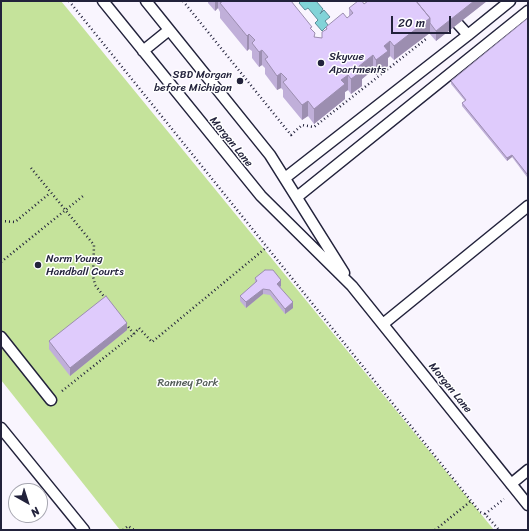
<!DOCTYPE html>
<style>
body{margin:0}
#map{position:relative;width:529px;height:531px;overflow:hidden;background:#f9f5fe;font-family:Sriracha,sans-serif}
canvas{display:block}
.frame{position:absolute;inset:0;border:2px solid #22223b;pointer-events:none}
.north{position:absolute;left:8px;top:483px;width:40px;height:40px;box-sizing:border-box;background:#fff;border:1px solid #a7a7b1;border-radius:50%;rotate:141deg;font-size:11px;font-weight:700;line-height:16px;text-align:center;color:#22223b}
.north::after{content:'';display:block;margin:auto;width:14px;height:18px;background:#22223b;clip-path:polygon(50% 0,100% 100%,50% 72%,0 100%)}
.scale{position:absolute;left:391px;top:16px;width:60px;height:18px;box-sizing:border-box;border:2px solid #22223b;border-top:0;padding-left:5px;font-size:12px;line-height:14px;white-space:nowrap;color:#22223b;-webkit-text-stroke:3px #fff;paint-order:stroke}
</style>
<div id="map">
<canvas width="529" height="531"></canvas>
<div class="frame"></div>
<div class="north">N</div>
<div class="scale">20 m</div>
</div>
<script>
const context = document.querySelector('canvas').getContext('2d');
context.lineJoin = 'round';
function paint(path, color) {
  context.fillStyle = color;
  context.fill(path, 'evenodd');
}
function poly(rows) {
  const path = new Path2D();
  for (const r of rows) {
    path.moveTo(r[0], r[1]);
    for (let i = 2; i < r.length; i += 2) path.lineTo(r[i], r[i + 1]);
  }
  return path;
}
function trace(path, color, width, dash) {
  context.strokeStyle = color;
  context.lineWidth = width;
  context.lineCap = dash ? 'butt' : 'round';
  context.setLineDash(dash || []);
  context.stroke(path);
}
function drawText(font, color, halo, rows, align = 'center') {
  context.font = font + ' Sriracha,sans-serif';
  context.lineWidth = 3;
  context.setLineDash([]);
  context.textBaseline = 'middle';
  context.strokeStyle = halo;
  context.fillStyle = color;
  for (const [text, x, y, turn = 0] of rows) {
    context.save();
    context.translate(x, y);
    context.rotate((+turn || 0) * Math.PI / 180);
    context.textAlign = isNaN(turn) ? turn : align;
    if (halo) context.strokeText(text, 0, 0);
    context.fillText(text, 0, 0);
    context.restore();
  }
}
paint(poly([
 [1,1,61,1,494,530,120,530,1,380]
]), '#c5e39b');
const water = poly([
 [301,1,316,1,323,9,320,14,324,10,330,17,325,21,328,25,322,31,315,23,318,20,308,8,305,10,299,3,301,1]
]);
paint(water, '#81d3d8');
trace(water, '#5b8c99', 1);
const service = poly([
 [103,1,261,196,352,286,528,505],
 [146,1,270,155,344,273],
 [468,35,510,1],
 [143,51,169,30],
 [285,178,468,35,458,24],
 [297,197,528,11],
 [383,324,528,206],
 [1,337,51,400],
 [1,428,84,530],
 [511,484,528,470]
]);
trace(service, '#22223b', 13);
trace(poly([
 [69,1,480,512,485,514,499,530],
 [183,1,291,135,302,125,314,127,426,39],
 [31,168,94,245,93,276,95,285,106,299],
 [1,221,15,222,50,193],
 [1,262,83,196],
 [134,334,139,328,152,342,267,247],
 [62,391,134,334,125,323],
 [485,514,504,499],
 [123,530,128,526,134,530],
 [435,530,471,501]
]), '#22223b', 2.5, [1, 3]);
trace(service, '#fff', 10);
paint(poly([
 [208,1,291,1,312,30,315,37,322,38,326,30,326,27,347,18,349,17,349,8,364,4,367,2,367,1,487,1,436,41,429,33,394,60,390,56,388,58,388,66,376,75,373,70,362,79,362,86,351,94,348,90,345,92,345,99,314,124,308,116,302,120,283,97,283,90,281,88,277,90,265,74,265,68,262,65,259,67,252,58,252,51,249,49,247,51,220,18,220,12,218,8,215,11,208,3],
 [528,18,528,176,527,177,512,157,507,161,462,106,462,103,465,101,451,84,451,81],
 [255,278,281,286,280,287,293,308,285,314,270,295,263,294,246,308,240,301,240,296,255,283],
 [127,330,70,376,49,349,49,341]
]), '#c0afd9');
paint(poly([
 [215,1,218,1,218,8,215,11],
 [474,1,487,1,436,41,436,31],
 [430,18,430,33,394,60,394,46],
 [249,34,249,49,247,51,247,36],
 [390,41,390,56,388,58,388,66,376,75,376,60,384,46],
 [262,50,262,65,259,67,259,52],
 [373,55,373,70,362,79,362,86,351,94,351,79,358,67],
 [281,73,281,88,277,90,277,76],
 [348,75,348,90,345,92,345,99,314,124,314,109,341,80],
 [308,101,308,116,302,120,302,105],
 [512,155,512,157,507,161,507,158],
 [281,280,281,286,277,289,277,284],
 [263,289,263,294,246,308,246,302],
 [293,302,293,308,285,314,285,309],
 [127,323,127,330,70,376,70,368]
]), '#9c8eb0');
const building = poly([
 [223,1,291,1,312,27,310,28,315,33,314,37,322,38,322,32,327,29,326,27,343,13,347,18,353,13,349,8,358,1,362,1,364,4,368,1,416,1,430,18,394,46,390,41,384,46,388,51,376,60,373,55,358,67,362,71,351,79,348,75,341,80,345,84,314,109,308,101,302,105,283,82,287,79,281,73,277,76,265,59,268,57,262,50,259,52,252,43,255,40,249,34,247,36,220,3,223,1],
 [416,1,474,1,436,31,430,23,430,18,416,1],
 [528,18,528,173,527,174,512,155,507,158,462,103,466,100,451,81,528,18],
 [265,270,273,270,281,280,277,284,293,302,285,309,270,290,263,289,246,302,240,296,257,281,255,278,265,270],
 [106,296,127,323,70,368,49,341,106,296]
]);
paint(building, '#dfcbfc');
trace(building, '#9c8eb0', 1);
for (const [x, y, r, color] of [
 [321,63,4,"#22223b"],
 [240,81,4,"#22223b"],
 [38,265,4,"#22223b"]
]) {
  const dot = new Path2D();
  dot.arc(x, y, r, 0, 2 * Math.PI);
  context.fillStyle = color;
  context.fill(dot);
  trace(dot, '#fff', 1.5);
}
drawText('11px', '#22223b', '#fff', [
 ["Skyvue",329,57],
 ["Apartments",329,70],
 ["SBD Morgan",232,75,"right"],
 ["before Michigan",232,88,"right"],
 ["Norm Young",46,259],
 ["Handball Courts",46,272]
], 'left');
drawText('11px', '#22223b', '#fff', [
 ["Morgan Lane",231,142,51],
 ["Morgan Lane",450,388,51]
]);
drawText('11px', '#535c58', '#fff', [
 ["Ranney Park",188,383]
]);
</script>
